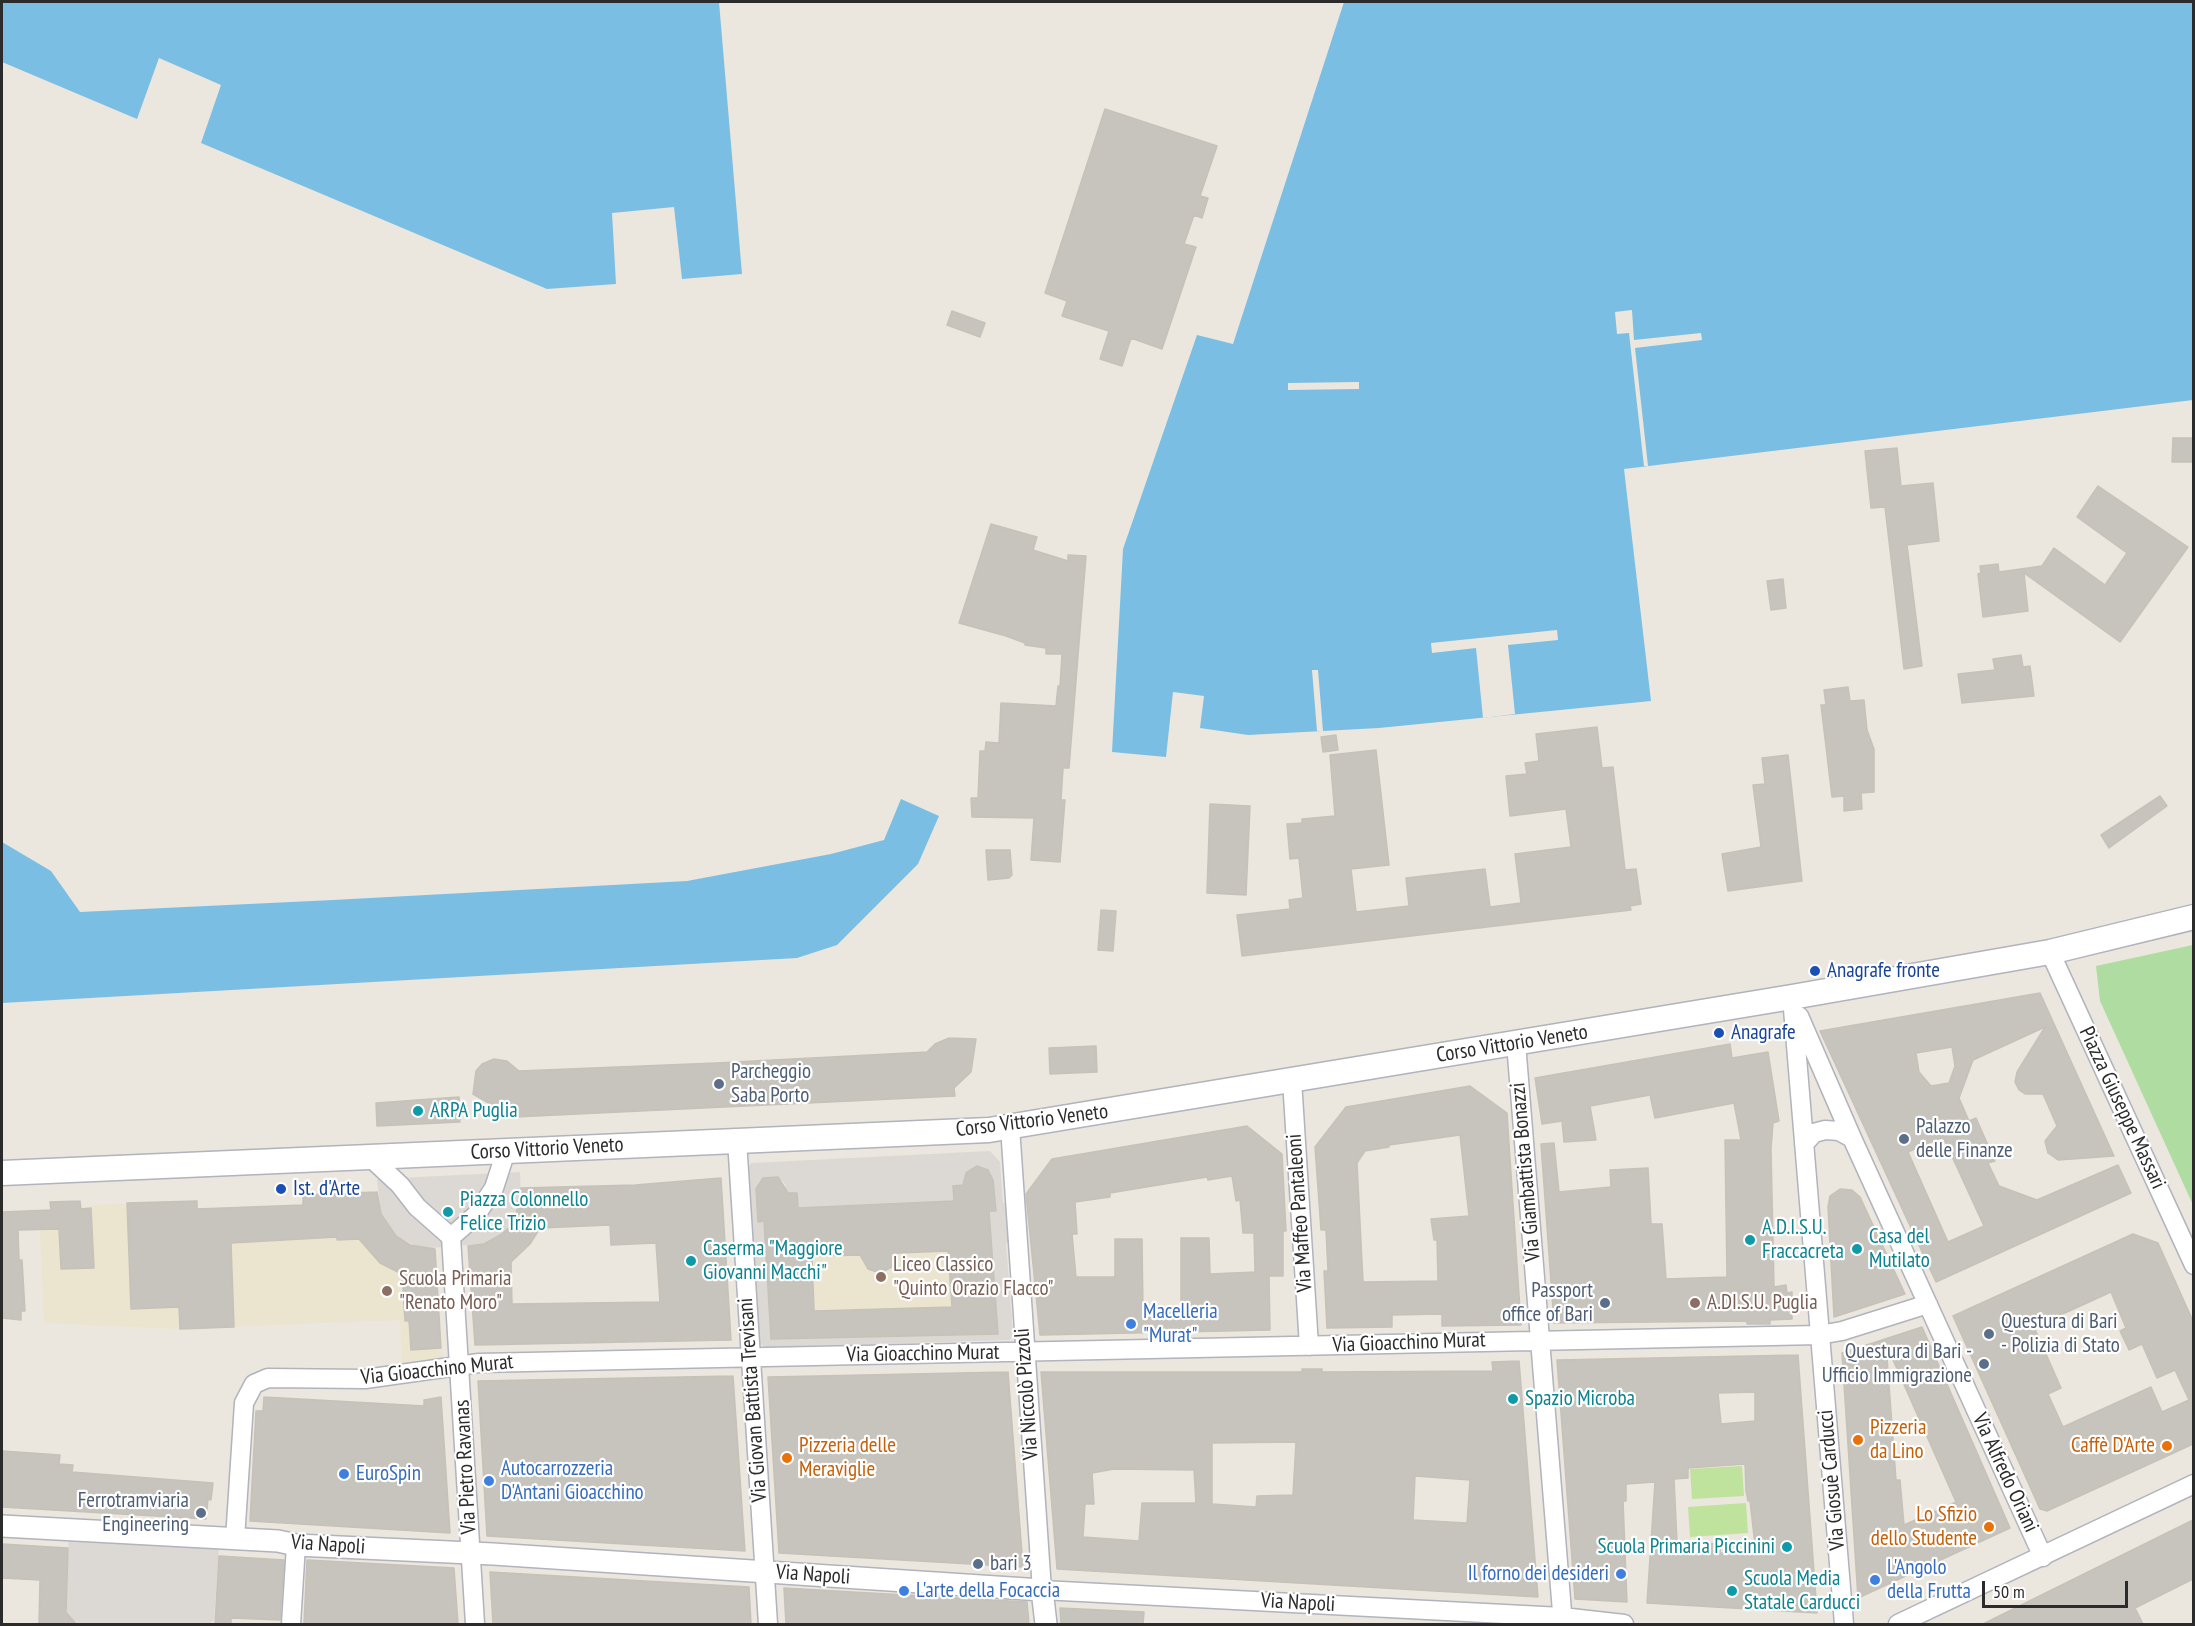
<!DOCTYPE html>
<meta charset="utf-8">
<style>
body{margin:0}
#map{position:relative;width:2195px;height:1626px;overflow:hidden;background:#ebe7de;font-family:"PT Sans Narrow",sans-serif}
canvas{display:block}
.frame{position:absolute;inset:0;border:3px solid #2b2b2b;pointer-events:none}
.scale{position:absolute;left:1982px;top:1581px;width:146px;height:27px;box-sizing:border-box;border:3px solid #2b2b2b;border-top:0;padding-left:8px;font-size:18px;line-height:21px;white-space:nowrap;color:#2b2b2b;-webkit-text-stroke:4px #fff;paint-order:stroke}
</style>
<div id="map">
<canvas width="2195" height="1626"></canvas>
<div class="frame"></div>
<div class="scale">50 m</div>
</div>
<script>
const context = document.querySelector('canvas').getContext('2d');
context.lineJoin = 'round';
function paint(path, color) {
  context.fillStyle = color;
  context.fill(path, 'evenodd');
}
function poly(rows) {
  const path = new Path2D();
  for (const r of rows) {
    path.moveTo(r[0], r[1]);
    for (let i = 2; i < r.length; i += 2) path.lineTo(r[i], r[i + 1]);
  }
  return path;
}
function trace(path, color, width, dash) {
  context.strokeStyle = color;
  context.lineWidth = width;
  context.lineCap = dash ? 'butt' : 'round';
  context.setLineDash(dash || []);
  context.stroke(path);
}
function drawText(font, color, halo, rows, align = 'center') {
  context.font = font + ' "PT Sans Narrow",sans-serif';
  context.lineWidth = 4.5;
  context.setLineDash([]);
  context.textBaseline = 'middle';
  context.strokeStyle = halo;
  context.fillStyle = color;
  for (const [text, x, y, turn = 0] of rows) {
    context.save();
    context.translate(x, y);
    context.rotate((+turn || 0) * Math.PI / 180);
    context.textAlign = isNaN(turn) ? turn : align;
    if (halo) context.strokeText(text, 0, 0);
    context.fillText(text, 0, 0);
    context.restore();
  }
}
paint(poly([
 [977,1166,988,1170,993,1180,996,1211,990,1212,998,1334,827,1334,758,1222,757,1184,767,1176,778,1177,786,1187,797,1193,953,1201,953,1186,964,1179,968,1170],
 [378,1192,377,1197,406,1242,435,1248,442,1358,402,1362,400,1320,180,1329,44,1323,39,1210,50,1210,50,1202,80,1201,81,1209,91,1208,91,1205,197,1201,198,1209,303,1205,303,1195]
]), '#ebe4cf');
paint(poly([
 [2193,945,2194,945,2193,1205,2100,1001,2096,966]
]), '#afdca0');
paint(poly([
 [1742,1466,1744,1496,1692,1499,1690,1469],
 [1746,1503,1748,1533,1690,1537,1688,1507]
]), '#bfe29d');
paint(poly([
 [990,1151,1000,1162,1003,1203,1007,1203,1010,1242,1006,1243,1013,1334,1010,1340,765,1347,759,1343,747,1169,751,1163],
 [977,1166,988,1170,993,1180,996,1210,989,1211,998,1334,772,1339,764,1221,758,1221,756,1189,763,1178,778,1177,785,1184,786,1193,797,1193,798,1208,954,1201,953,1186,964,1185,964,1176],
 [520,1172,521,1198,516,1215,503,1234,484,1244,430,1248,416,1246,396,1236,381,1214,377,1179],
 [69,1534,219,1546,214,1620,209,1624,76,1624,66,1610]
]), '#dcd9d4');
paint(poly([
 [2,2,719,2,742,274,682,279,674,207,612,213,616,284,547,289,201,143,221,85,159,58,137,119,2,62],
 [1344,2,2193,2,2193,400,1624,469,1651,701,1379,728,1248,735,1200,728,1204,696,1173,692,1166,757,1112,752,1123,549,1197,335,1233,344],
 [901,799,939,816,918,864,837,945,797,958,2,1003,2,842,51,871,80,912,333,900,687,881,831,854,884,840]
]), '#7bbee3');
paint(poly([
 [1632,310,1634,340,1701,333,1702,340,1635,348,1648,466,1644,466,1629,333,1617,334,1615,312],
 [1359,382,1359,389,1288,390,1288,383],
 [1557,630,1558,640,1508,645,1515,714,1483,718,1476,648,1432,653,1431,643],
 [1312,670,1318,670,1323,731,1317,731]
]), '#ebe7de');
const building = poly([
 [1105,109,1217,146,1200,196,1208,198,1202,218,1194,215,1184,244,1196,247,1162,349,1131,338,1122,366,1100,359,1109,331,1062,316,1067,301,1045,293,1105,109],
 [952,311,985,323,980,337,947,325,952,311],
 [2173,438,2193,438,2193,462,2172,462,2173,438],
 [1897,448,1901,486,1933,483,1939,541,1907,545,1922,666,1904,669,1885,507,1871,508,1865,451,1897,448],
 [2098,486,2188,547,2120,642,2024,573,2028,611,1983,617,1978,574,1981,573,1980,566,1998,564,1999,572,2042,566,2054,548,2105,585,2127,553,2077,517,2098,486],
 [991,524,1037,537,1033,550,1068,561,1068,555,1086,556,1069,768,1063,768,1061,800,1065,800,1060,862,1031,860,1034,818,972,817,971,798,978,798,980,751,985,751,986,742,999,743,1001,703,1056,706,1058,686,1060,686,1062,654,1046,654,1046,648,1025,645,1025,643,1006,636,959,623,991,524],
 [1783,579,1786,608,1771,610,1767,581,1783,579],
 [2021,655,2023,667,2030,666,2034,696,1962,703,1958,674,1995,670,1993,659,2021,655],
 [1848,687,1850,701,1864,700,1867,730,1874,749,1874,792,1861,793,1862,809,1844,811,1844,796,1832,797,1821,705,1826,705,1824,690,1848,687],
 [1597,727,1602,768,1613,767,1625,870,1636,869,1641,904,1630,906,1631,910,1242,956,1237,915,1290,909,1289,900,1303,898,1299,858,1290,859,1287,824,1302,823,1302,819,1335,816,1330,755,1376,750,1389,865,1351,869,1356,912,1409,906,1406,878,1485,869,1490,907,1521,903,1515,854,1571,847,1566,809,1510,816,1506,776,1527,774,1525,763,1539,761,1536,734,1597,727],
 [1336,735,1338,750,1323,752,1321,737,1336,735],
 [1788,755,1802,881,1728,891,1722,854,1761,847,1753,785,1765,784,1762,758,1788,755],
 [2160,796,2167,806,2109,848,2101,835,2160,796],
 [1210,804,1250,806,1246,895,1207,893,1210,804],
 [986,850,1010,850,1012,875,1009,878,988,880,986,850],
 [1101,910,1116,911,1113,951,1098,950,1101,910],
 [2040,993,2114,1156,2058,1160,2048,1153,2045,1141,2057,1126,2043,1094,2025,1094,2019,1090,2015,1082,2017,1072,2045,1027,1973,1060,1959,1098,1969,1121,1976,1118,1995,1161,1988,1163,1999,1186,2037,1200,2118,1165,2131,1193,1936,1282,1820,1031,2040,993],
 [1952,1047,1955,1066,1949,1083,1931,1086,1919,1072,1916,1053,1952,1047],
 [1943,1137,1984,1226,1948,1242,1908,1152,1943,1137],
 [949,1038,976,1039,971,1072,954,1088,955,1096,494,1118,494,1106,473,1094,476,1071,482,1064,494,1059,507,1061,519,1071,716,1063,927,1052,935,1044,949,1038],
 [1730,1044,1732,1058,1768,1052,1779,1121,1773,1123,1771,1149,1774,1287,1786,1285,1787,1293,1792,1292,1792,1319,1770,1320,1770,1324,1747,1324,1747,1321,1554,1323,1541,1144,1554,1143,1559,1192,1611,1187,1610,1170,1648,1168,1651,1224,1662,1224,1666,1279,1727,1277,1725,1140,1741,1140,1734,1103,1655,1118,1650,1095,1590,1106,1596,1140,1564,1142,1562,1121,1542,1124,1535,1078,1730,1044],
 [1096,1046,1097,1072,1050,1074,1049,1048,1096,1046],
 [1470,1086,1507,1113,1521,1325,1442,1326,1442,1314,1392,1315,1392,1327,1327,1328,1324,1271,1328,1271,1326,1230,1321,1230,1315,1147,1346,1107,1470,1086],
 [1460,1135,1469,1216,1431,1219,1434,1240,1437,1240,1438,1281,1363,1282,1357,1163,1365,1151,1389,1147,1389,1145,1460,1135],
 [459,1097,460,1122,377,1126,376,1103,459,1097],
 [1247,1126,1282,1154,1286,1231,1283,1231,1283,1276,1269,1276,1270,1330,1040,1335,1026,1194,1052,1159,1247,1126],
 [1232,1176,1236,1201,1240,1200,1243,1233,1254,1233,1255,1272,1210,1274,1209,1238,1181,1238,1181,1312,1167,1313,1143,1313,1142,1239,1115,1239,1115,1277,1076,1277,1072,1234,1077,1234,1075,1202,1110,1197,1110,1193,1207,1177,1208,1180,1232,1176],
 [977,1166,988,1170,993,1180,996,1211,989,1211,998,1334,771,1339,764,1221,758,1222,756,1189,763,1178,778,1177,788,1193,797,1193,798,1208,954,1201,953,1186,963,1185,966,1173,977,1166],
 [948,1251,952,1307,814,1311,812,1256,860,1255,868,1269,880,1273,892,1267,898,1253,948,1251],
 [721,1178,731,1340,475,1345,468,1246,484,1244,502,1234,520,1217,516,1215,521,1188,635,1185,721,1178],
 [610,1225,611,1245,656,1243,660,1302,512,1304,511,1262,530,1244,540,1228,610,1225],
 [1840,1189,1852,1190,1860,1197,1905,1294,1834,1317,1828,1207,1830,1196,1840,1189],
 [377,1192,381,1214,396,1236,410,1245,435,1249,441,1348,411,1350,409,1321,405,1321,402,1274,380,1263,359,1239,337,1240,337,1237,231,1243,234,1327,180,1329,179,1307,131,1309,127,1203,197,1201,197,1209,303,1205,303,1195,377,1192],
 [80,1201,81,1209,91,1208,94,1268,61,1269,59,1229,18,1230,19,1260,22,1260,25,1311,21,1311,21,1320,2,1318,2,1212,51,1210,50,1202,80,1201],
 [2133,1234,2158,1243,2193,1321,2193,1444,2047,1511,2040,1509,1953,1316,2133,1234],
 [2111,1292,2126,1328,2120,1331,2129,1350,2142,1344,2157,1378,2175,1370,2189,1400,2162,1412,2151,1387,2063,1427,2048,1394,2061,1388,2034,1327,2111,1292],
 [1922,1327,2010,1528,1858,1598,1842,1353,1922,1327],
 [1886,1344,1956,1502,1904,1525,1900,1480,1896,1480,1886,1344],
 [1798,1355,1817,1613,1647,1603,1655,1482,1626,1484,1626,1501,1623,1501,1627,1602,1575,1599,1557,1360,1798,1355],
 [1755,1392,1755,1421,1721,1424,1718,1393,1755,1392],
 [1745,1464,1746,1491,1748,1501,1750,1501,1756,1554,1720,1553,1721,1544,1677,1542,1674,1479,1688,1478,1688,1468,1745,1464],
 [1519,1361,1538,1597,1057,1569,1041,1372,1302,1372,1302,1369,1322,1369,1322,1372,1493,1371,1492,1362,1519,1361],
 [1296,1442,1293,1495,1257,1496,1256,1507,1212,1504,1212,1443,1296,1442],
 [1114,1469,1194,1470,1196,1503,1142,1503,1139,1541,1083,1537,1085,1504,1094,1504,1092,1473,1114,1469],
 [1415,1476,1470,1480,1467,1523,1413,1520,1415,1476],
 [1008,1372,1023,1567,779,1553,768,1377,1008,1372],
 [733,1376,745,1551,487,1536,478,1381,733,1376],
 [264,1397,424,1406,424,1400,441,1397,450,1533,250,1521,256,1411,263,1411,264,1397],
 [2,1451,60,1455,59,1464,73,1465,72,1472,213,1483,211,1500,208,1499,206,1519,2,1507,2,1451],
 [2193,1520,2193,1579,2135,1608,2143,1624,1983,1624,2193,1520],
 [2,1544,68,1548,66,1612,76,1624,39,1624,40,1580,2,1578,2,1544],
 [219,1556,284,1560,280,1620,231,1618,231,1624,215,1624,219,1556],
 [307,1560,454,1568,458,1624,304,1624,307,1560],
 [490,1572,749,1587,751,1624,493,1624,490,1572],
 [784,1588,1027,1602,1029,1624,786,1624,784,1588],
 [1060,1608,1144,1612,1143,1624,1061,1624,1060,1608]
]);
paint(building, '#c7c3bd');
trace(building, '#c6c2b8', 1.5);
const minor = poly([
 [2050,952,2194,1265],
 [1792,997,1844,1624],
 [1799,1016,1852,1138,2043,1557],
 [1516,1043,1563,1624],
 [1292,1080,1309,1346],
 [1010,1127,1042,1590,1562,1617,1624,1624],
 [737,1140,768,1624],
 [1804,1144,1814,1133,1825,1130,1839,1131,1852,1138],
 [370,1157,400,1185,417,1207,451,1237],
 [451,1237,475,1624],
 [451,1237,476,1215,494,1188,506,1151],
 [235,1539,244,1403,254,1384,268,1378,365,1379,479,1363,1819,1335,1842,1331,1928,1304],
 [291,1624,296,1545],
 [1898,1624,2194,1484]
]);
const tertiary = poly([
 [2,1526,278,1541,296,1545,493,1554,1042,1590,1046,1624]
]);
const secondary = poly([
 [2,1173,989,1130,1792,997,2050,952,2194,917]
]);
trace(minor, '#b1b3bd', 21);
trace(tertiary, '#b1b3bd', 24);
trace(secondary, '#b1b3bd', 27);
trace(minor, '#fff', 18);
trace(tertiary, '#fff', 21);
trace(secondary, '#fff', 24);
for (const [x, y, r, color] of [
 [1815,971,6,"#1a4fb4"],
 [1719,1033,6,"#1a4fb4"],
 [719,1084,6,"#5c6f8a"],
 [418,1111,6,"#0f9aa8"],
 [1904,1139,6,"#5c6f8a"],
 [281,1189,6,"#1a4fb4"],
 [448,1212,6,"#0f9aa8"],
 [1750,1240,6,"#0f9aa8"],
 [1857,1249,6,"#0f9aa8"],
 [691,1261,6,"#0f9aa8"],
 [881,1277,6,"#8d6e63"],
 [387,1291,6,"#8d6e63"],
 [1605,1303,6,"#5c6f8a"],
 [1695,1303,6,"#8d6e63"],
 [1131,1324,6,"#3f7fe0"],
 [1989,1334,6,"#5c6f8a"],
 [1984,1364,6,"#5c6f8a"],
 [1513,1399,6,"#0f9aa8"],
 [1858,1440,6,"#e8710a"],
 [2167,1446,6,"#e8710a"],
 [787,1458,6,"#e8710a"],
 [344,1474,6,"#3f7fe0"],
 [489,1481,6,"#3f7fe0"],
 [201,1513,6,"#5c6f8a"],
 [1989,1527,6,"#e8710a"],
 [1787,1547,6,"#0f9aa8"],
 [978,1564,6,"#5c6f8a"],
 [1621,1574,6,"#3f7fe0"],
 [1875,1580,6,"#3f7fe0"],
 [904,1591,6,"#3f7fe0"],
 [1732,1591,6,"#0f9aa8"]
]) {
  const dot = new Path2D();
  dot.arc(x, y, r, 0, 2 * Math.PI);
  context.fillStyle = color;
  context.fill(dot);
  trace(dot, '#fff', 2);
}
drawText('21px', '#164399', '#fff', [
 ["Anagrafe fronte",1827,971],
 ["Anagrafe",1731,1033],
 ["Ist. d'Arte",293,1189]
], 'left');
drawText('21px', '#2b2b2b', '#fff', [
 ["Corso Vittorio Veneto",1512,1044,-9],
 ["Piazza Giuseppe Massari",2122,1108,65],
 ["Corso Vittorio Veneto",1032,1121,-7],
 ["Corso Vittorio Veneto",547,1149,-3],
 ["Via Giambattista Bonazzi",1526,1172,-95],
 ["Via Maffeo Pantaleoni",1300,1213,-94],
 ["Via Gioacchino Murat",1409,1343,-2],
 ["Via Gioacchino Murat",923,1354,-1],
 ["Via Gioacchino Murat",437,1370,-6],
 ["Via Niccolò Pizzoli",1027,1394,-94],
 ["Via Giovan Battista Trevisani",753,1400,-94],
 ["Via Pietro Ravanas",466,1467,-93],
 ["Via Alfredo Oriani",2005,1473,65],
 ["Via Giosuè Carducci",1832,1480,-95],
 ["Via Napoli",328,1545,4],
 ["Via Napoli",813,1575,4],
 ["Via Napoli",1298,1603,3]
]);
drawText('21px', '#4e5e75', '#fff', [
 ["Parcheggio",731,1072],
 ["Saba Porto",731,1096],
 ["Palazzo",1916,1127],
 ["delle Finanze",1916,1151],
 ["Passport",1593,1291,"right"],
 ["office of Bari",1593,1315,"right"],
 ["Questura di Bari",2001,1322],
 ["- Polizia di Stato",2001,1346],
 ["Questura di Bari -",1972,1352,"right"],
 ["Ufficio Immigrazione",1972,1376,"right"],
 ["Ferrotramviaria",189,1501,"right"],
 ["Engineering",189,1525,"right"],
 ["bari 3",990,1564]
], 'left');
drawText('21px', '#0d838f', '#fff', [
 ["ARPA Puglia",430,1111],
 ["Piazza Colonnello",460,1200],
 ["Felice Trizio",460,1224],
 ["A.D.I.S.U.",1762,1228],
 ["Fraccacreta",1762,1252],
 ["Casa del",1869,1237],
 ["Mutilato",1869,1261],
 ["Caserma \"Maggiore",703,1249],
 ["Giovanni Macchi\"",703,1273],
 ["Spazio Microba",1525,1399],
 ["Scuola Primaria Piccinini",1775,1547,"right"],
 ["Scuola Media",1744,1579],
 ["Statale Carducci",1744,1603]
], 'left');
drawText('21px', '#785e54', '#fff', [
 ["Liceo Classico",893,1265],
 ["\"Quinto Orazio Flacco\"",893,1289],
 ["Scuola Primaria",399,1279],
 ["\"Renato Moro\"",399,1303],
 ["A.DI.S.U. Puglia",1707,1303]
], 'left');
drawText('21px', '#366cbe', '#fff', [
 ["Macelleria",1143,1312],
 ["\"Murat\"",1143,1336],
 ["Autocarrozzeria",501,1469],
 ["D'Antani Gioacchino",501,1493],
 ["EuroSpin",356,1474],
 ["L'Angolo",1887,1568],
 ["della Frutta",1887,1592],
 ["Il forno dei desideri",1609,1574,"right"],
 ["L'arte della Focaccia",916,1591]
], 'left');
drawText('21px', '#c56008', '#fff', [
 ["Pizzeria",1870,1428],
 ["da Lino",1870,1452],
 ["Pizzeria delle",799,1446],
 ["Meraviglie",799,1470],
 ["Caffè D'Arte",2155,1446,"right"],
 ["Lo Sfizio",1977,1515,"right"],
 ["dello Studente",1977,1539,"right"]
], 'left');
</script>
